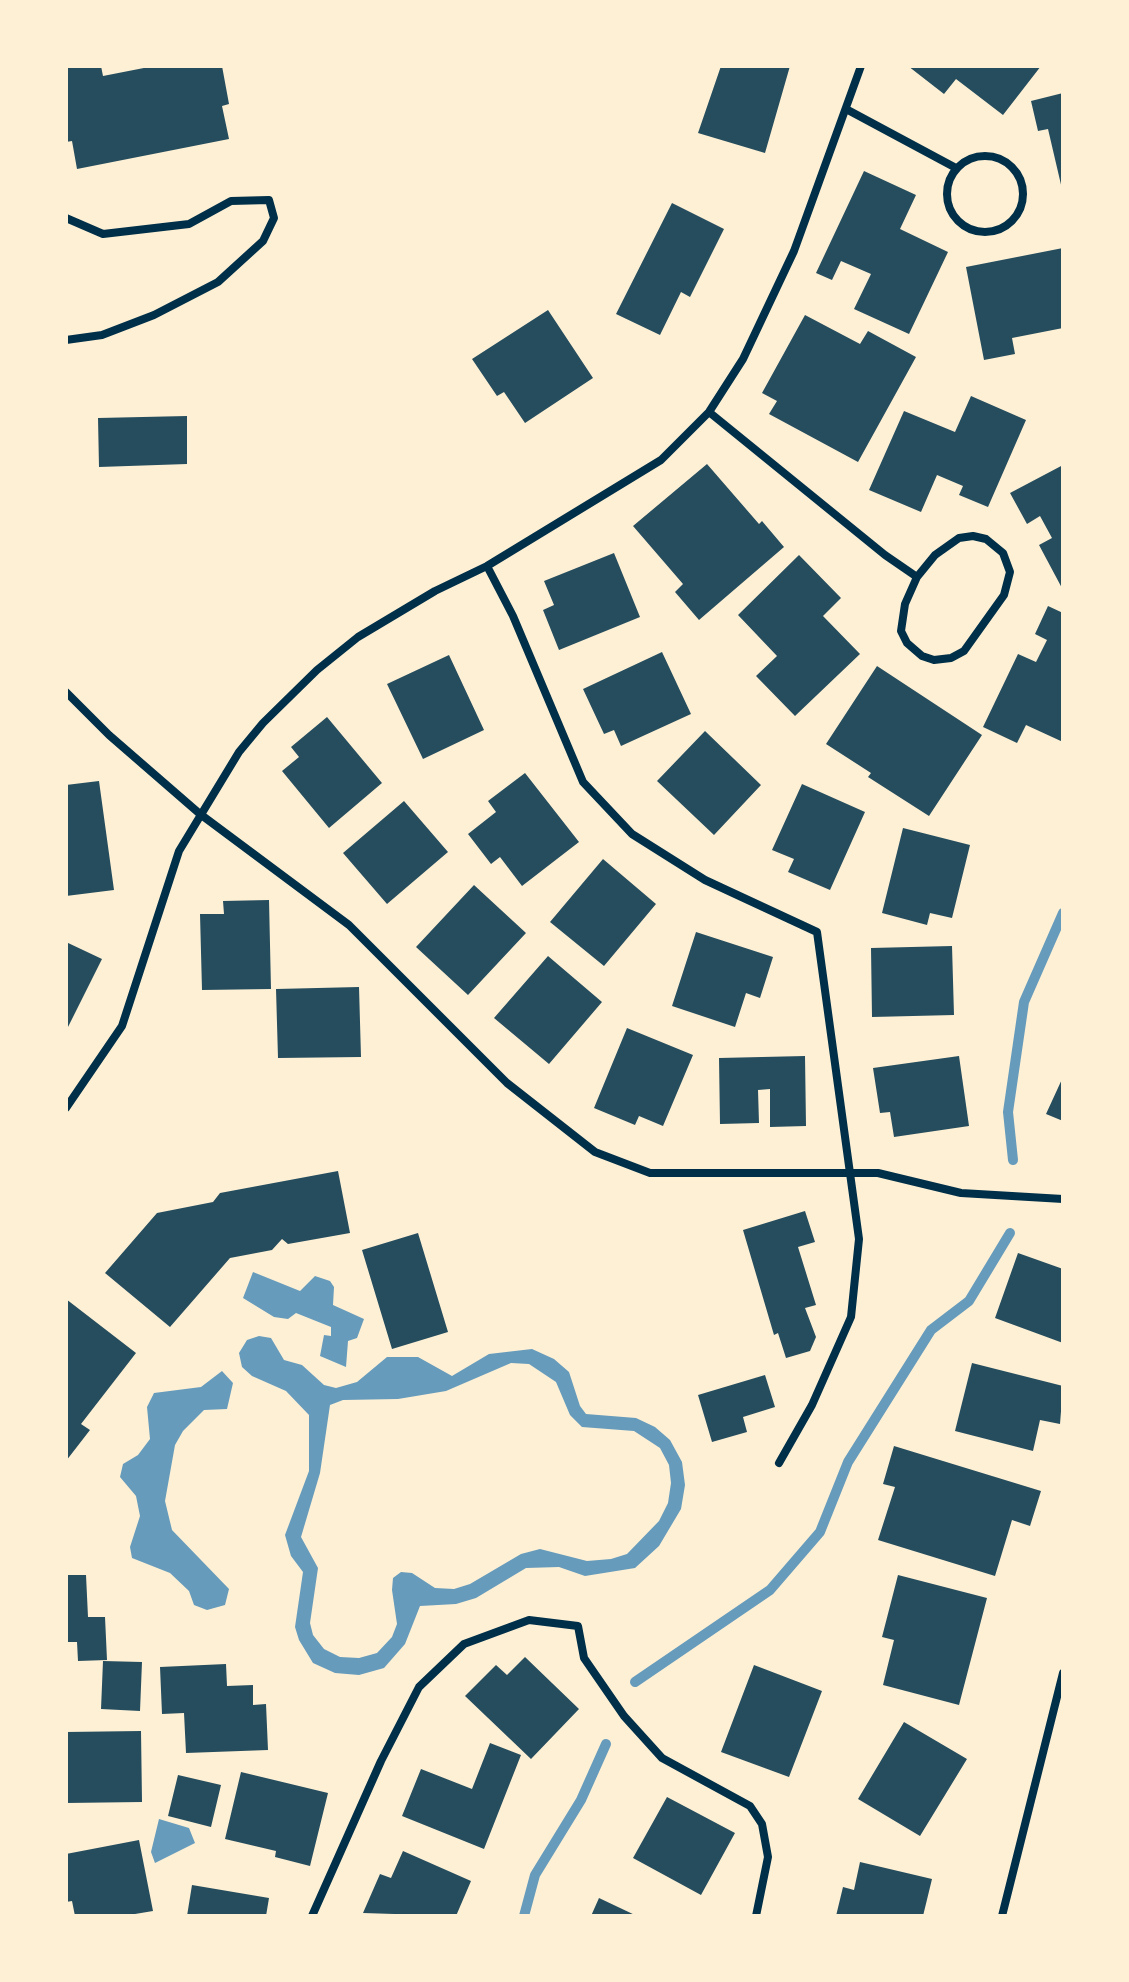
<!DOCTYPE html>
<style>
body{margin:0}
#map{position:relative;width:1129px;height:1982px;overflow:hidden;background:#fdf0d5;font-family:"Nunito Sans",sans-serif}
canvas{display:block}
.frame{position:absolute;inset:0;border:68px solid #fdf0d5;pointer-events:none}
</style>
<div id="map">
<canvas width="1129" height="1982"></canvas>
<div class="frame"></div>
</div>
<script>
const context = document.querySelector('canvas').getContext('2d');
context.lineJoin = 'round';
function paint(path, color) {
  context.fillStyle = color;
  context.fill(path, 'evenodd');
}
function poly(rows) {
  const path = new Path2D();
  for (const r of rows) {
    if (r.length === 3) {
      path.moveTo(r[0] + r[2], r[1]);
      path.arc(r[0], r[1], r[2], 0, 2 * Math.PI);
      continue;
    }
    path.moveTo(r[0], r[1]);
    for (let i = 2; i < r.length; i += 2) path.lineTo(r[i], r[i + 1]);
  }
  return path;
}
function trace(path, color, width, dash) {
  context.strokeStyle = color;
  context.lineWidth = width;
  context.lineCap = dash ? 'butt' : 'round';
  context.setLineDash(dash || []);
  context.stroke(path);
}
paint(poly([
 [253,1272,300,1291,315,1276,330,1281,334,1287,333,1305,364,1319,357,1338,348,1341,346,1367,320,1356,324,1335,331,1336,331,1327,296,1313,288,1319,274,1317,243,1298],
 [259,1336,271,1338,284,1360,302,1365,324,1385,336,1388,357,1382,387,1357,418,1357,452,1376,489,1354,532,1349,554,1359,569,1372,580,1406,586,1414,636,1418,655,1427,670,1440,682,1462,685,1485,681,1509,659,1546,635,1568,585,1576,559,1567,526,1568,476,1598,456,1604,420,1606,405,1644,384,1668,359,1675,335,1673,313,1663,299,1640,295,1627,303,1572,291,1556,285,1535,309,1471,309,1415,286,1391,252,1376,242,1367,239,1353,247,1340],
 [511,1363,529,1364,556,1382,570,1415,582,1427,634,1431,660,1448,669,1465,671,1483,668,1503,659,1521,627,1554,611,1559,587,1561,540,1549,521,1554,470,1584,454,1589,435,1588,412,1573,401,1572,393,1578,392,1590,397,1624,392,1637,377,1653,359,1658,340,1657,324,1649,313,1635,310,1623,318,1568,301,1537,320,1473,330,1405,343,1400,398,1399,446,1391],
 [222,1371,233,1383,227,1409,204,1410,183,1431,175,1445,165,1501,172,1530,229,1589,225,1605,207,1610,194,1605,189,1591,170,1573,132,1558,130,1547,140,1516,136,1496,120,1477,123,1464,138,1455,150,1439,147,1407,154,1393,201,1387],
 [159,1819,189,1828,195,1843,155,1863,151,1852]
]), '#669bbc');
trace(poly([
 [1013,1160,1008,1112,1024,1002,1063,913],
 [635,1682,770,1590,820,1532,848,1462,931,1330,969,1301,1010,1233],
 [524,1916,535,1875,581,1800,606,1744]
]), '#669bbc', 10);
paint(poly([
 [66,66,101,66,103,76,154,66,222,66,229,104,222,106,229,139,77,169,72,141,66,142],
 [721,66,790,66,765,153,698,133],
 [908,66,1041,66,1003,115,956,79,944,94],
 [1063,93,1063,189,1062,189,1048,129,1038,131,1031,101],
 [864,171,916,195,900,229,948,252,909,334,854,309,871,274,841,261,832,280,816,273],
 [672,203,724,229,690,297,681,292,660,335,616,314],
 [1063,248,1063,328,1012,338,1015,354,984,360,966,267],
 [548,310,593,378,525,423,504,392,497,396,472,359],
 [805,315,860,344,868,331,916,357,858,462,769,414,777,401,762,393],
 [971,396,1026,420,988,507,959,495,963,486,937,475,921,512,869,490,904,411,955,432],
 [187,416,187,464,99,467,98,418],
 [707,464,759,524,762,521,784,547,699,620,675,592,683,584,633,526],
 [1063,465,1063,590,1039,545,1052,538,1040,516,1027,524,1010,493],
 [614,553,640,617,559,650,543,610,554,605,544,581],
 [799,555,841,598,823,616,860,654,795,716,756,676,777,656,738,615],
 [1048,606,1063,613,1063,742,1026,725,1017,743,983,727,1018,654,1036,662,1047,640,1035,634],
 [662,652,691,714,621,746,614,730,604,734,583,689],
 [449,655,484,730,423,759,387,684],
 [877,666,982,735,929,816,868,777,871,773,826,744],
 [327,717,382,783,329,828,282,771,299,757,291,747],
 [705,731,761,785,714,835,657,781],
 [525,773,579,842,522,886,500,857,491,864,468,834,496,812,488,801],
 [99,781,114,890,66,896,66,785],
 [802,784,865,812,830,890,788,872,794,859,772,850],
 [404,801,448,852,387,904,343,853],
 [903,828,970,845,952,918,930,913,927,925,882,913],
 [603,859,656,904,604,966,550,922],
 [474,885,526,933,468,995,416,947],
 [269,900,271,989,202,990,200,914,224,914,223,901],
 [696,932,773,957,760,998,746,993,735,1027,672,1006],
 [66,942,102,959,66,1031],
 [952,946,954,1015,872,1017,871,948],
 [548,956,602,1002,549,1064,494,1018],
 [359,987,361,1057,278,1058,276,989],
 [627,1028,693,1055,663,1126,639,1116,635,1125,594,1108],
 [805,1056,806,1126,770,1127,770,1089,758,1090,759,1123,720,1124,719,1058],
 [959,1056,969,1126,894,1137,890,1112,880,1113,873,1068],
 [1063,1077,1063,1121,1046,1114],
 [338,1171,350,1233,288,1244,282,1239,272,1250,230,1258,170,1327,105,1273,157,1213,213,1202,220,1193],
 [805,1211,815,1242,798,1247,816,1305,805,1308,816,1337,810,1351,786,1358,778,1333,774,1335,743,1230],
 [418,1233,448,1332,392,1349,362,1250],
 [1018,1253,1063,1269,1063,1343,995,1318],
 [66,1299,136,1353,81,1424,90,1430,66,1461],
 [972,1363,1063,1386,1060,1424,1040,1420,1033,1451,955,1431],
 [765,1375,775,1407,743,1417,747,1432,712,1442,698,1395],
 [894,1446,1041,1491,1030,1526,1012,1520,995,1576,878,1540,895,1487,883,1484],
 [66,1575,86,1575,88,1617,105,1617,107,1660,78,1661,77,1642,66,1642],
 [898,1575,987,1598,959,1705,883,1685,894,1640,882,1637],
 [525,1657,579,1709,531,1759,465,1696,496,1665,507,1675],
 [103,1661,142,1662,140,1711,101,1709],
 [226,1664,227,1686,253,1685,253,1705,266,1704,268,1750,186,1753,184,1713,162,1714,160,1667],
 [754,1665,822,1691,789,1777,721,1752],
 [904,1722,967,1759,920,1836,858,1799],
 [141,1731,142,1802,66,1803,66,1732],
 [490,1743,521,1755,484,1849,402,1816,421,1769,472,1789],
 [241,1772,328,1793,310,1866,275,1857,276,1851,225,1839],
 [178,1775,221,1785,211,1827,168,1816],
 [667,1797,735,1833,701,1895,633,1858],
 [139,1840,153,1911,123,1916,75,1916,72,1901,66,1902,66,1854],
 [403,1851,471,1881,456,1916,363,1913,380,1874,391,1878],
 [860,1862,932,1879,923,1916,836,1916,843,1887,854,1890],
 [192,1885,269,1898,266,1916,187,1916],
 [599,1898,637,1916,591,1916]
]), '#264d5e');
trace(poly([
 [846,109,956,168],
 [985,194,38],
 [66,218,103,234,189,224,231,201,269,200,274,218,263,241,218,282,154,315,102,335,66,340],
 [709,412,885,555,917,577],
 [973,536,986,539,1003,553,1010,572,1004,595,964,651,951,658,934,660,922,656,907,643,901,631,905,604,917,577,935,555,959,538,973,536],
 [487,566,513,616,583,782,632,834,705,880,817,932,859,1239,851,1317,812,1405,779,1463],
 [66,692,109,735,200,814,349,925,507,1083,595,1152,650,1173,878,1173,961,1193,1063,1199],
 [66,1108,122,1026,179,851,239,752,263,723,317,670,358,637,435,591,487,566,661,460,709,412,743,359,794,251,861,66],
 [312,1916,381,1761,419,1687,464,1644,529,1620,578,1626,584,1658,624,1716,662,1758,750,1806,762,1824,768,1857,756,1916],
 [1002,1916,1063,1673]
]), '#003049', 8);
</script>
